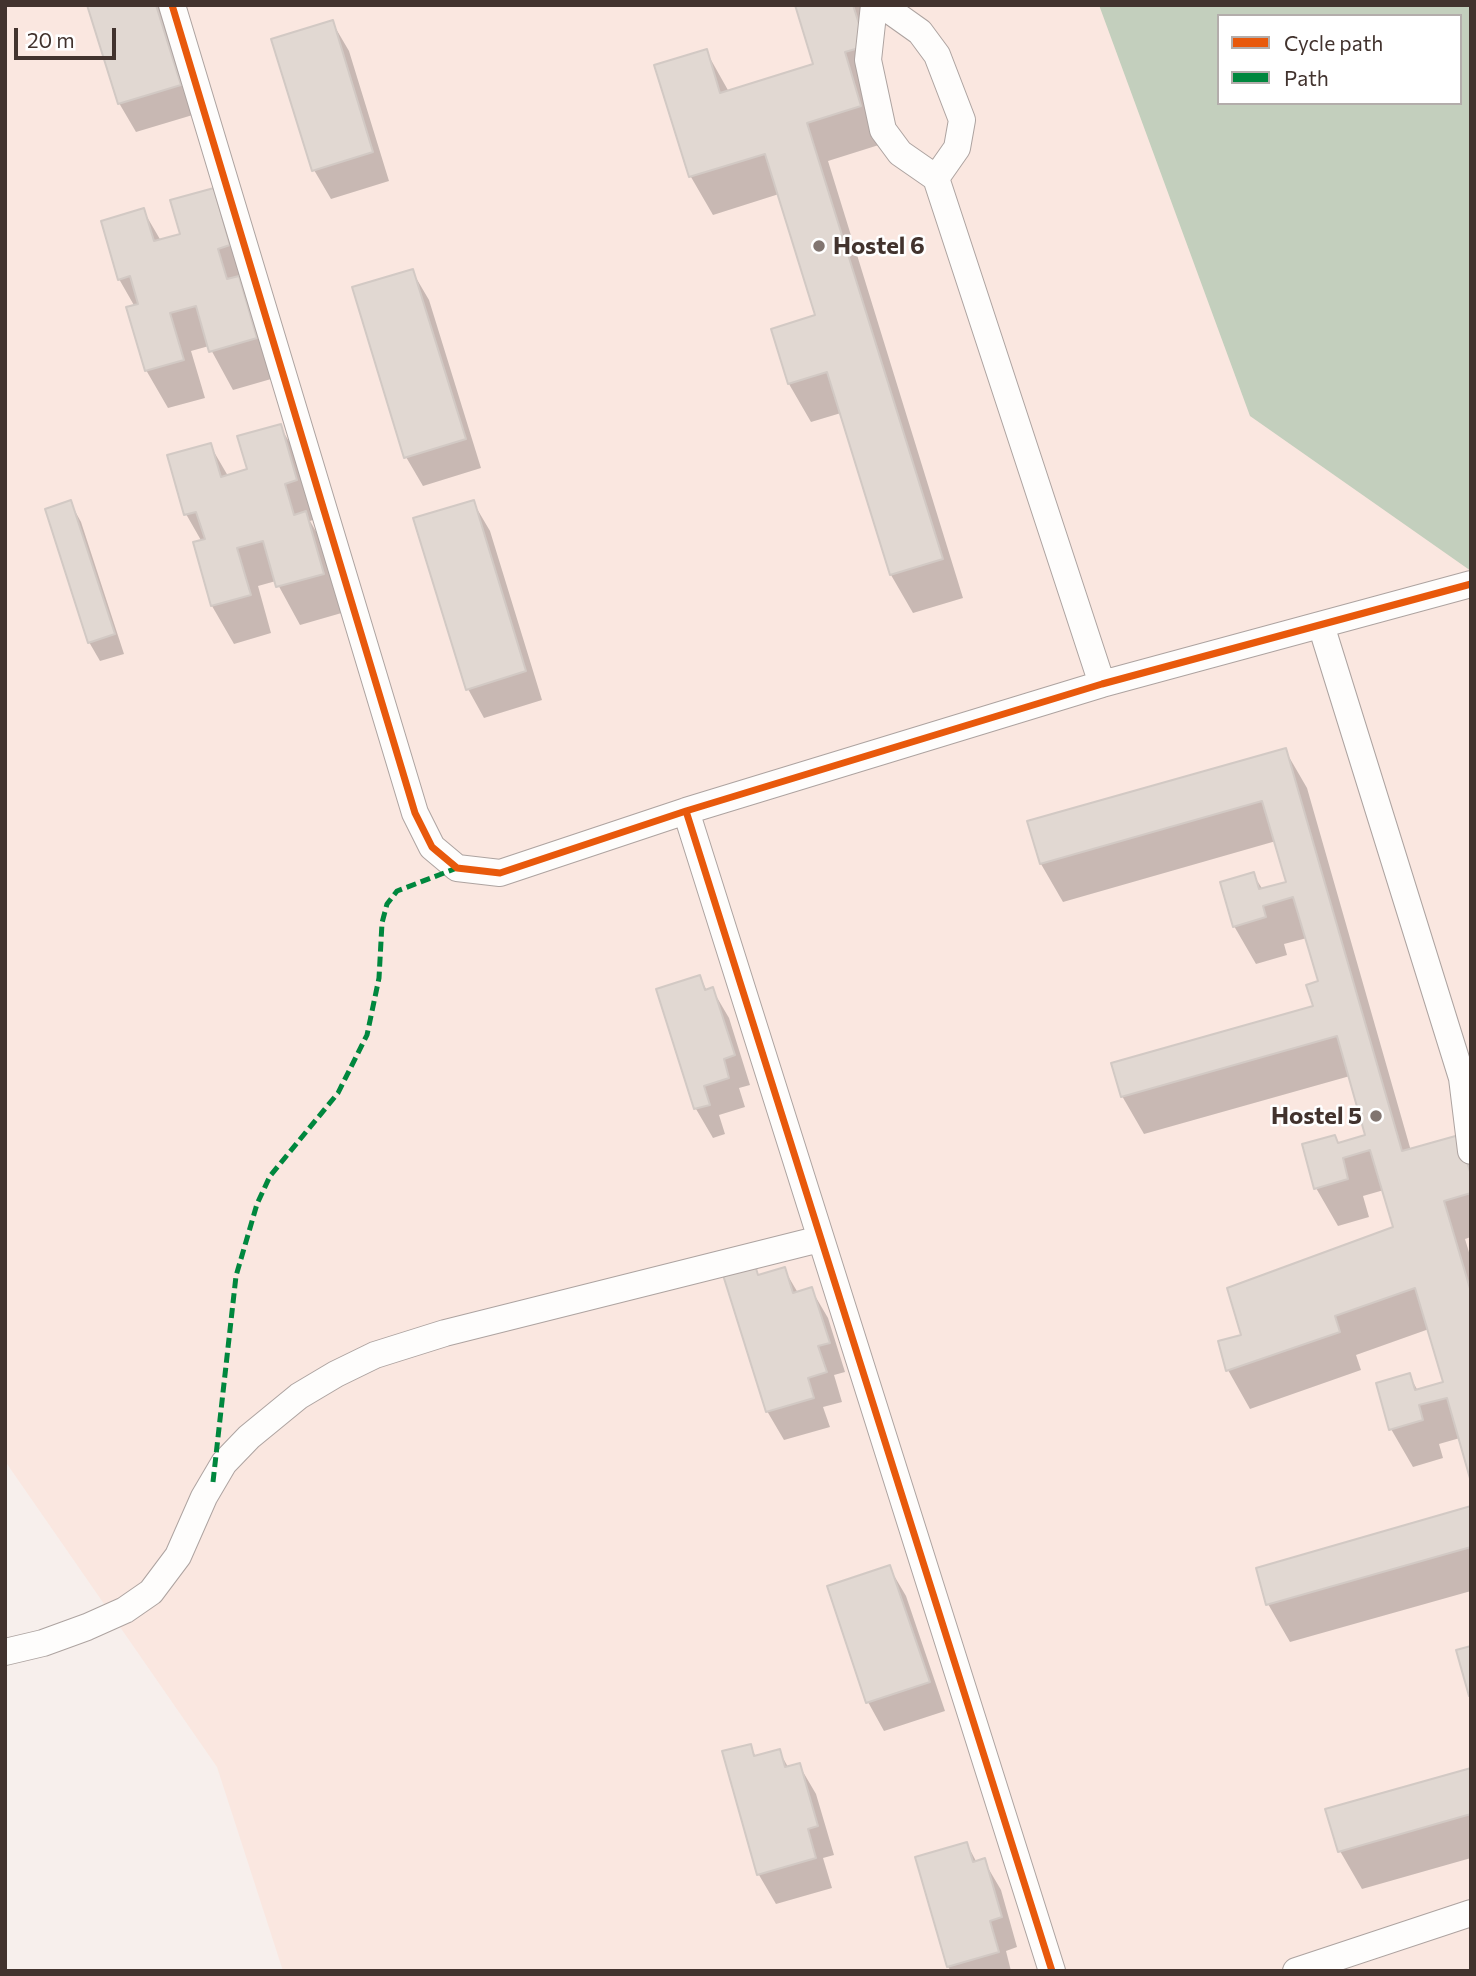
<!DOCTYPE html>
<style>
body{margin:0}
#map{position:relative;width:1476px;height:1976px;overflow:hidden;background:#f7efec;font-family:Commissioner,sans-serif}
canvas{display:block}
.frame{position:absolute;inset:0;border:7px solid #42332e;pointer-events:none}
.legend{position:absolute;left:1217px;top:14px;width:245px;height:91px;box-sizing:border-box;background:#fff;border:2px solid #b3adab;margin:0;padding:9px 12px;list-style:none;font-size:21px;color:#42332e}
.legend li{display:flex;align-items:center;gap:14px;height:35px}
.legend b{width:35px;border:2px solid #b3adab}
.scale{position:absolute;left:14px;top:28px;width:102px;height:32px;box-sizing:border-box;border:4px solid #42332e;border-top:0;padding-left:9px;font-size:21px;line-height:24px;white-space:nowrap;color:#42332e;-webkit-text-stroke:5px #fff;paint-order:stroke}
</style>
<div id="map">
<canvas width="1476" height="1976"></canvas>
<div class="frame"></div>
<ul class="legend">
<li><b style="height:9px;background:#e8590c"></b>Cycle path</li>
<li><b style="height:9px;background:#00873e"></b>Path</li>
</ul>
<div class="scale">20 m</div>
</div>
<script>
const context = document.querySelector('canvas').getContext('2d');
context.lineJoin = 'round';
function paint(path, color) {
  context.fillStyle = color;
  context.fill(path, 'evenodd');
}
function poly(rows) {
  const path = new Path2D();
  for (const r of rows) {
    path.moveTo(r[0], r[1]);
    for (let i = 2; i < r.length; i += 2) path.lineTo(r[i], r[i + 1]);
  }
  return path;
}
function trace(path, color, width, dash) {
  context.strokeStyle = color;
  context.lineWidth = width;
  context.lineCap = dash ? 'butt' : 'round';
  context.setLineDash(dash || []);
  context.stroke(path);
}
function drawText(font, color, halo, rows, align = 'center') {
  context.font = font + ' Commissioner,sans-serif';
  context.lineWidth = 5;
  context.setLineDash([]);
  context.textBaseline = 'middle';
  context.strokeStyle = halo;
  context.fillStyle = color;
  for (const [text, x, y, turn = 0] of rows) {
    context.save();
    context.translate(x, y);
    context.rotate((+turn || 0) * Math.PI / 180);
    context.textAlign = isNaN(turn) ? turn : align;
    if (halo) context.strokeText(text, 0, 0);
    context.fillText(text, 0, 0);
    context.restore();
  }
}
paint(poly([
 [5,5,1471,5,1471,1971,283,1971,217,1767,5,1461],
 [1219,16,1460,16,1460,103,1219,103]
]), '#fae7e0');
paint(poly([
 [1099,5,1471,5,1471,571,1250,416],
 [1219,16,1460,16,1460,103,1219,103]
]), '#c3cfbd');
paint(poly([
 [89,5,162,5,196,114,136,132,119,103],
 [797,5,862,5,887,84,865,91,882,144,828,161,963,598,913,613,891,575,841,413,811,422,789,384,817,316,779,194,713,215,691,177,656,66,706,51,729,92,815,65],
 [332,22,349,51,389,181,331,199,314,170],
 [213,190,278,377,233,390,209,346,191,351,205,398,168,408,146,370,135,307,119,279,143,210,161,241,182,235],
 [412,271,429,300,481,468,423,486,406,457],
 [280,426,302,464,318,518,310,521,327,551,345,612,300,625,276,581,258,586,271,633,234,644,212,606,195,544,202,542,186,514,210,445,228,476,249,470],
 [70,502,81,522,124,654,100,661,89,642],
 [473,502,490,531,542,700,484,718,468,689],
 [1285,750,1307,788,1411,1151,1471,1159,1471,1237,1465,1239,1471,1259,1471,1476,1460,1438,1439,1444,1443,1458,1413,1467,1391,1429,1409,1375,1418,1391,1445,1384,1429,1329,1356,1355,1361,1370,1250,1409,1228,1370,1220,1343,1243,1336,1395,1228,1384,1190,1363,1196,1369,1217,1338,1226,1316,1188,1334,1137,1339,1144,1367,1136,1350,1076,1144,1134,1122,1096,1315,1007,1320,983,1307,938,1284,944,1287,955,1256,964,1234,926,1253,874,1263,890,1288,883,1276,841,1063,902,1041,864],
 [700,977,707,991,712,989,729,1018,750,1085,739,1088,745,1107,719,1115,725,1134,713,1138,696,1109,659,990],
 [754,1267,759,1277,784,1269,798,1293,811,1289,828,1318,845,1372,834,1375,842,1402,823,1407,830,1427,784,1440,767,1411],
 [1471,1508,1471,1591,1290,1642,1268,1604],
 [889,1567,906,1596,945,1711,884,1731,868,1702],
 [750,1746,756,1757,779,1751,788,1767,799,1765,816,1794,834,1855,823,1858,832,1888,776,1904,759,1875,724,1753],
 [1471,1770,1471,1858,1362,1889,1340,1851],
 [967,1844,977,1863,984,1861,1001,1890,1017,1947,1006,1951,1011,1971,951,1971,948,1967]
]), '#0003');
const building = poly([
 [87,5,156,5,181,85,118,104,87,5],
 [795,5,853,5,866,46,845,52,861,106,807,123,943,559,890,575,827,372,788,384,771,329,815,315,765,154,689,177,654,65,707,49,720,93,813,64,795,5],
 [333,20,373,152,312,171,271,39,333,20],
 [214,188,230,245,218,249,227,279,239,276,257,338,209,352,196,306,170,313,184,360,145,371,126,307,138,304,130,276,118,280,101,221,144,208,154,241,180,234,170,200,214,188],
 [413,269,466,439,404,458,352,287,413,269],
 [281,424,297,480,285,484,294,515,306,511,324,574,276,587,263,541,237,548,251,595,211,606,193,542,205,539,196,512,184,515,167,455,211,443,221,477,247,469,237,436,281,424],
 [71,500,115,634,88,643,45,509,71,500],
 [474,500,526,671,466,690,413,518,474,500],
 [1286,748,1402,1151,1459,1135,1471,1175,1471,1193,1444,1201,1471,1292,1471,1482,1447,1398,1419,1405,1423,1420,1389,1430,1376,1383,1410,1373,1415,1390,1443,1382,1415,1288,1335,1316,1340,1332,1226,1371,1218,1341,1241,1335,1227,1288,1393,1227,1370,1150,1343,1158,1348,1179,1314,1189,1302,1144,1335,1135,1338,1143,1365,1135,1337,1036,1121,1097,1111,1063,1313,1006,1306,985,1318,981,1293,897,1263,906,1266,917,1233,927,1220,882,1254,872,1259,889,1286,882,1262,801,1040,864,1027,821,1286,748],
 [700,975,705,990,713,987,735,1055,724,1059,729,1078,704,1086,710,1105,694,1109,656,989,700,975],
 [755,1265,758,1275,785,1267,793,1293,812,1287,830,1343,818,1346,827,1372,808,1378,814,1398,766,1412,723,1275,755,1265],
 [1471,1506,1471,1547,1266,1605,1256,1568,1471,1506],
 [890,1565,930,1682,866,1703,827,1586,890,1565],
 [1471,1646,1471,1695,1469,1696,1456,1650,1471,1646],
 [751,1744,754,1756,780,1749,785,1767,800,1763,818,1826,808,1829,816,1858,757,1875,722,1751,751,1744],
 [1471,1768,1471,1814,1338,1852,1325,1809,1471,1768],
 [967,1842,973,1862,985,1858,1002,1917,990,1921,999,1952,947,1967,915,1857,967,1842]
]);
paint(building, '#e1d8d2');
trace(building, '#d2c9c4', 2);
const street = poly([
 [172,5,415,813,432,847,457,868,500,873,686,811,1102,684,1471,584],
 [874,5,868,60,883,130,900,153,936,178,1102,684],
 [882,5,920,32,937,55,962,120,957,148,936,178],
 [1321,625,1462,1078,1471,1151],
 [686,811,1052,1971],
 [5,1652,43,1643,87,1627,125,1610,151,1592,178,1556,204,1497,224,1463,249,1437,299,1396,336,1374,375,1355,445,1333,820,1239],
 [1296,1971,1471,1913]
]);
trace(street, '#ada3a0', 28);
trace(street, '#fefdfc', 26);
trace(poly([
 [213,1482,236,1276,257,1204,270,1176,338,1093,367,1035,379,978,382,923,387,904,397,891,457,868]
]), '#00873e', 5, [10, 5]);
trace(poly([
 [172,5,415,813,432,847,457,868,500,873,686,811,1102,684,1471,584],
 [686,811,1052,1971]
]), '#e8590c', 7);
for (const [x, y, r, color] of [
 [819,246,7,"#817570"],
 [1376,1116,7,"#817570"]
]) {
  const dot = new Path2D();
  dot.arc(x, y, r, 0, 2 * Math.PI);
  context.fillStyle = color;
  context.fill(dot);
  trace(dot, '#fff', 2.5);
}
drawText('bold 24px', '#42332e', '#fff', [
 ["Hostel 6",833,246],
 ["Hostel 5",1362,1116,"right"]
], 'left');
</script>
